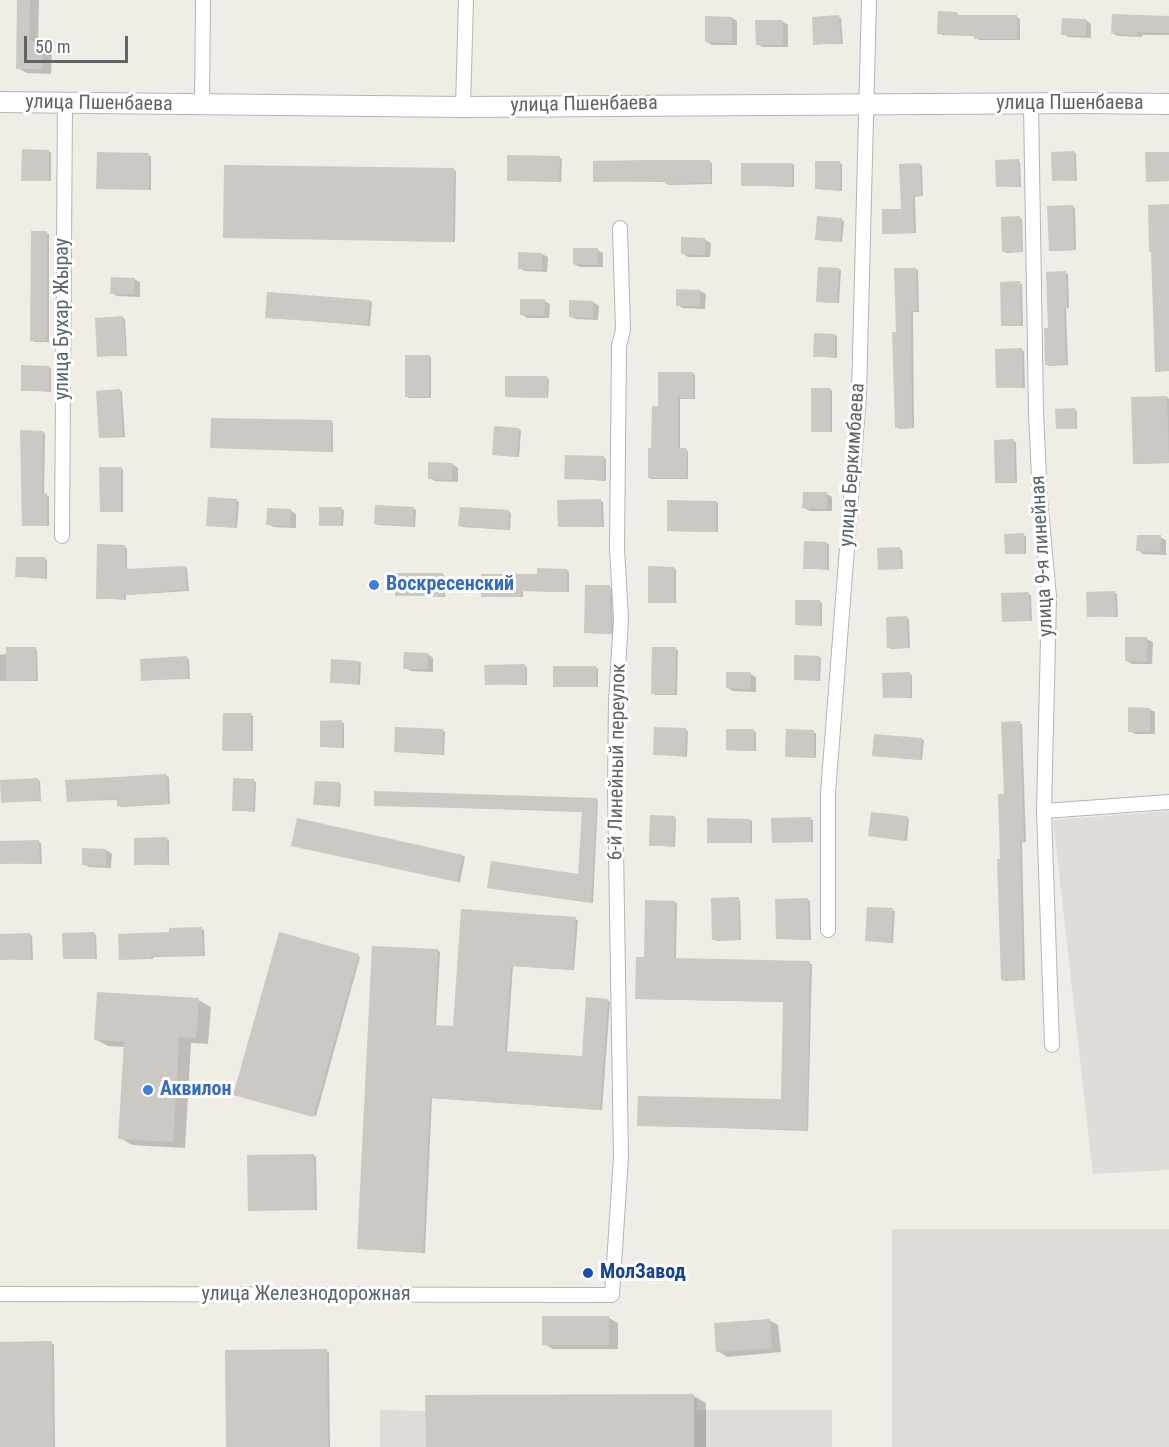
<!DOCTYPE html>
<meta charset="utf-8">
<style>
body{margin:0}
#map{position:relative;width:1169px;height:1447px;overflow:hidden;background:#f0ede7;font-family:"Roboto Condensed",sans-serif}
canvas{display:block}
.scale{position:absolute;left:24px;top:36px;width:104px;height:27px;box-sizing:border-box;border:3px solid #5f6467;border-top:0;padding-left:8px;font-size:18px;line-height:21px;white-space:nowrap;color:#5f6467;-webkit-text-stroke:4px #fff;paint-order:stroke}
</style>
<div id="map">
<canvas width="1169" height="1447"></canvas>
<div class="scale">50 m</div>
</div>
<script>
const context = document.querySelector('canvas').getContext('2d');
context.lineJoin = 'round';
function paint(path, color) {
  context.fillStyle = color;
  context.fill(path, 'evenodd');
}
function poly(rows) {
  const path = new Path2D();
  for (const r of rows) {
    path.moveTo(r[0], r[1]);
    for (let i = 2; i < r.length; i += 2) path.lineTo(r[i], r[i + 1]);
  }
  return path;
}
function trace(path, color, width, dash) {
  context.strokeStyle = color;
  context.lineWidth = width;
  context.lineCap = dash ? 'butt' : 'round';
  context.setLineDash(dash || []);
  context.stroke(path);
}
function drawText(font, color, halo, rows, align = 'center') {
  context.font = font + ' "Roboto Condensed",sans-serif';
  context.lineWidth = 6;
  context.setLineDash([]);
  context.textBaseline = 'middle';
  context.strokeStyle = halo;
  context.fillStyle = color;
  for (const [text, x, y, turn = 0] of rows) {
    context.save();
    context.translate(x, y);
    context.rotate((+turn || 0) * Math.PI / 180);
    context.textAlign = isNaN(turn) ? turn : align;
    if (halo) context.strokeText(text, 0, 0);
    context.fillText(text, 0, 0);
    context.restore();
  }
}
paint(poly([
 [1169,811,1169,1170,1093,1174,1053,820],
 [892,1229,1169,1229,1169,1447,892,1447],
 [522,1398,697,1399,697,1410,832,1410,832,1447,380,1447,380,1410,521,1413]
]), '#dfdcd9');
paint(poly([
 [19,0,39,0,38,43,43,43,52,48,51,74,27,73,18,68],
 [956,13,959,15,1017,17,1020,19,1020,40,979,40,976,36,942,35,939,33],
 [839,17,841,18,843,44,814,44],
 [732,18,737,21,737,45,712,45,706,41],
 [1169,18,1169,35,1142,35,1142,37,1118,36,1112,33],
 [1086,20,1091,24,1091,38,1068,37,1063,34],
 [782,21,788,25,788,47,763,47,757,44],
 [48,151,51,153,51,181,23,180],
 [1074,152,1076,154,1077,181,1053,180,1052,153],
 [98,154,151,156,151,190,98,188],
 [559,158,562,159,561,182,509,180],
 [1018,161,1020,162,1021,187,997,186],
 [709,162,712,163,712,184,669,185,667,182,595,181],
 [840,163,842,164,842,191,816,189],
 [792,164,794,165,794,187,742,185],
 [920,164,922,166,923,196,915,197,916,233,886,234,884,233,902,210,901,165],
 [454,170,456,171,455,242,225,237],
 [1072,206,1075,208,1076,250,1053,251,1050,250],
 [1020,218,1022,219,1023,252,1006,253,1003,251],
 [841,220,844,221,842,242,819,240],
 [46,233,49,234,49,342,34,342,32,340],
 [705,240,711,243,710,257,688,257,682,253],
 [597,250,603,253,603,267,580,267,574,264],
 [542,254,548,257,547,272,525,271,519,268],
 [838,269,841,270,839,303,820,302],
 [915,269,918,270,919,312,913,312,914,428,899,429,897,427,898,334],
 [1066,273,1068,274,1069,308,1066,308,1068,365,1049,366,1046,364,1049,329],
 [134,279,140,282,140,297,117,296,112,293],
 [1019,283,1022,284,1023,326,1005,326,1002,325],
 [700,291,706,294,705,309,683,308,677,305],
 [370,301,372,302,370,326,266,317],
 [544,301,550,304,549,318,527,318,521,314],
 [593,302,599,306,598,320,576,319,570,316],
 [123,318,125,319,127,356,98,356],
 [835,335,837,336,837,358,815,356],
 [1022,350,1024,351,1025,388,998,387],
 [429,356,431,358,431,398,409,398,406,396],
 [49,367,51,369,51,392,22,390],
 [693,373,695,375,695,399,680,399,680,449,688,451,688,479,651,479,649,478,659,408],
 [546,378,549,379,548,398,506,397],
 [830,389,832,391,832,432,815,432,813,431],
 [119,390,122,392,125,437,103,438,101,437],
 [1167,397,1169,399,1169,463,1137,464,1135,463],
 [1075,410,1077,411,1077,429,1058,429],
 [331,422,333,423,333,452,211,447],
 [519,429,521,431,519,457,496,455],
 [43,432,45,433,44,495,49,496,49,526,26,526,24,525],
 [1013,441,1016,442,1017,483,999,483,997,482],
 [604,458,606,459,606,481,566,478],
 [452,464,458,468,458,482,435,481,429,478],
 [121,468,123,470,123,512,104,512,101,511],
 [827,494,832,497,832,511,810,511,804,508],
 [236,500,239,502,237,528,207,525],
 [601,501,603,502,604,527,559,526],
 [716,502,718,503,718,532,668,531],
 [377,507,414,509,416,510,415,527,378,525,376,524],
 [341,509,344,510,343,526,320,525],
 [461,509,509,512,511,513,510,530,462,527,460,526],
 [290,510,296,514,296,528,273,527,268,524],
 [1023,535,1026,536,1026,554,1006,553],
 [1160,537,1166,540,1166,555,1143,554,1138,550],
 [826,543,829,544,829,570,805,568],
 [125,547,127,548,127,571,185,567,187,568,189,591,126,595,126,600,97,598],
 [900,549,902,550,903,569,879,569],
 [45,559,47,560,47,579,17,576],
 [674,568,676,570,676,603,650,602],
 [567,570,569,572,569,592,523,591,523,597,482,597,538,576],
 [442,574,445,576,445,597,397,595],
 [610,587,612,588,613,634,588,633,586,632],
 [1115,593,1117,594,1118,617,1089,616],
 [1003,594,1031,595,1032,621,1003,621],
 [820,602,822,603,822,626,796,624],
 [907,618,909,619,910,648,891,649,889,648],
 [1147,639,1153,642,1152,664,1132,664,1127,661],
 [35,648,37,650,38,681,0,681,0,655],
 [675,649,678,650,677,695,655,695,653,693],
 [428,654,433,658,433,672,411,671,405,668],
 [819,657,821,658,820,681,795,679],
 [186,658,189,659,190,679,143,680],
 [359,662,361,663,360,685,332,682],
 [525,666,527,667,527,685,486,684],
 [595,667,598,669,598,687,555,686],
 [750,674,756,677,756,692,733,691,728,688],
 [909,674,912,675,912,698,884,697],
 [1149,709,1155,712,1155,734,1135,734,1129,731],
 [251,715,253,716,253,751,224,750],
 [341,722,344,723,344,748,322,747],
 [1020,723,1022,724,1026,842,1022,842,1025,980,1005,981,1003,980,1001,860,1005,795],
 [442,730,445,732,444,755,396,752],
 [686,730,688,731,687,757,655,754],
 [754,731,756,732,756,751,727,750],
 [787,731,816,733,816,758,787,756],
 [921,739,924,740,922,760,874,756],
 [166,776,169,777,170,804,121,807,119,806,118,800,68,801],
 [38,780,40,781,41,801,3,802],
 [253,781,256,782,255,812,233,810],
 [339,784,341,785,340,807,315,804],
 [596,799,598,801,593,903,488,888,580,876,583,812,375,805],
 [674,817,676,819,675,847,651,845],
 [907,818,909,819,907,841,869,835],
 [810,819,813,820,813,842,773,842],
 [750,820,752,821,752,843,709,842],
 [166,838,169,840,169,865,136,864],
 [39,842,41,843,42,864,0,863,0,843],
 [295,846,463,856,465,857,460,882],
 [106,850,112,854,111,868,89,867,83,864],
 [738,899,740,900,741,940,716,941,714,939],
 [808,900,810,901,811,940,777,939],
 [674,902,677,903,676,959,812,964,808,1131,639,1125,783,1100,785,1002,639,999],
 [892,910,895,911,893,943,866,940],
 [463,911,578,920,574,970,513,966,507,1053,583,1058,607,1000,610,1002,602,1110,432,1098,425,1253,361,1249,359,1248,437,950,440,952,436,1026,455,1027],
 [202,929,204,930,205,956,153,957,153,959,120,959,171,934],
 [30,934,32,936,33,960,0,959,0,935],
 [94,934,96,935,97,959,64,958],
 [358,956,360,957,316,1116,235,1094],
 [198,1000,211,1007,208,1044,191,1043,185,1148,132,1145,120,1138,125,1047,108,1046,95,1039],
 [314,1156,316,1157,317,1210,249,1210],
 [609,1318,618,1323,618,1349,553,1349,544,1344],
 [769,1320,778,1325,781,1352,727,1357,718,1351],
 [0,1343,54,1344,55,1447,0,1447],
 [327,1351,329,1352,330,1447,227,1447],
 [694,1396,706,1403,706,1447,427,1447]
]), '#0003');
paint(poly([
 [17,0,30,0,29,41,43,41,43,69,16,69],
 [938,11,957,12,956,15,1017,15,1017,39,974,39,974,35,937,34],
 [1112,14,1169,16,1169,33,1137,32,1137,35,1111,33],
 [839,15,841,43,813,45,812,17],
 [705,16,732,17,732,43,705,42],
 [1062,18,1086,19,1086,36,1061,35],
 [755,20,783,20,783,45,756,45],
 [22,149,49,150,49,181,21,181],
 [1074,151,1075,180,1052,181,1051,152],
 [97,152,149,153,149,190,96,189],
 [1145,152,1169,152,1169,181,1146,182],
 [507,155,560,156,559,182,507,181],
 [1019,159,1019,186,996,187,995,160],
 [646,160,710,160,710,183,665,184,665,181,593,182,593,161],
 [815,161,840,161,840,190,815,189],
 [741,163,792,163,792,186,741,186],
 [920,163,921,196,913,196,914,233,882,234,882,209,901,209,899,164],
 [224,165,454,168,453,242,223,238],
 [1169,204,1169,371,1155,372,1151,252,1149,252,1148,205],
 [1073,205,1074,250,1049,251,1047,206],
 [817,216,842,218,840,242,815,240],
 [1020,216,1022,252,1002,252,1001,217],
 [31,231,47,231,47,341,30,341],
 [681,237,705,238,705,255,681,254],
 [573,248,598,248,597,265,573,264],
 [518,252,542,253,542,270,518,269],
 [818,267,839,268,837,303,816,302],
 [894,268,916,268,917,311,911,311,912,428,895,428,892,332,896,332],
 [1066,271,1067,308,1064,308,1066,365,1045,365,1044,328,1048,328,1046,272],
 [111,277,135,278,134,294,110,294],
 [1020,281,1021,325,1001,326,1000,282],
 [676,289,700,290,700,306,676,306],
 [267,292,370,300,368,325,265,318],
 [520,299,545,299,544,316,520,315],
 [569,300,593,301,593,318,569,317],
 [123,316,126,355,97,357,95,318],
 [814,333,835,334,835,357,813,357],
 [1022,348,1023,387,996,388,995,349],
 [405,355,429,355,429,397,405,397],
 [21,365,49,366,49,391,21,391],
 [658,372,693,372,693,398,678,398,678,448,687,448,686,478,648,478,648,448,651,448,652,406,658,406],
 [505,376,547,376,547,398,505,397],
 [811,388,830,388,830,432,811,432],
 [120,389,123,436,99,438,96,391],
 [1167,396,1169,463,1133,464,1131,397],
 [1075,408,1076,429,1056,429,1055,409],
 [211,418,332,420,331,452,210,448],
 [494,426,519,428,517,457,492,455],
 [20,430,43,431,42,493,47,493,47,526,22,526],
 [1014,439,1015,482,995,483,994,440],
 [565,455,604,456,604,480,564,479],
 [428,462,453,463,452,480,428,479],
 [99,467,121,467,121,512,100,512],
 [803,492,827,492,827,509,802,508],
 [208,497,237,499,235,528,206,526],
 [601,499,602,526,558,527,557,500],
 [667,500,716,501,716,532,667,531],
 [375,505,414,507,413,526,374,524],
 [319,507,342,507,341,526,319,526],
 [460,507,509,510,508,529,458,526],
 [267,508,291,509,290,526,266,525],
 [1024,533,1024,554,1005,554,1004,534],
 [1137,535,1161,535,1160,552,1136,551],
 [804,541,827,542,827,569,803,569],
 [97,544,125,545,125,569,185,566,187,590,124,595,124,599,96,599],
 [900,547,901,569,878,570,877,548],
 [16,557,45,557,45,578,15,577],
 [648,566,674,567,674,603,648,603],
 [537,568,567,569,567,592,521,591,521,597,481,597,481,574,537,574],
 [395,573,443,573,443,596,395,596],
 [585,585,610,585,611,634,584,633],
 [1115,591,1116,616,1087,617,1086,592],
 [1029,592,1030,621,1002,622,1001,593],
 [795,600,820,600,820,626,795,625],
 [907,616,908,648,887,648,886,617],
 [1125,637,1147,637,1147,662,1125,661],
 [6,647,36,647,36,680,6,681],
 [652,647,676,647,675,694,651,694],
 [404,652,428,653,428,669,403,669],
 [794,655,819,656,819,681,794,680],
 [187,656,188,678,141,681,140,659],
 [331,659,359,661,358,684,330,683],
 [525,664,525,684,485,685,484,665],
 [553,666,596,666,596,687,553,687],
 [726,672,751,672,750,689,726,688],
 [910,672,911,697,883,698,882,673],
 [1128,707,1150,708,1150,732,1128,732],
 [223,713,251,713,251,751,222,751],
 [342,720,342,747,320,747,320,721],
 [1020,721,1024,841,1020,841,1023,980,1001,980,997,859,1000,859,998,794,1004,794,1001,722],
 [395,727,443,729,442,754,394,752],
 [654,727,686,728,685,756,653,755],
 [726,729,754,729,754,751,726,750],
 [786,729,814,730,814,758,785,757],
 [874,734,922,738,920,760,872,756],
 [167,774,168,804,117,806,117,799,67,802,65,780],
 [38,778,40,800,1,803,0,780],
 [233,778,254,779,253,811,232,811],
 [315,781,340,782,338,806,313,805],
 [374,791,597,798,591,903,487,888,491,861,578,874,582,811,374,806],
 [871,812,908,816,904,841,868,836],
 [650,815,675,816,673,846,649,846],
 [811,817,811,842,772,843,771,818],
 [297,818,463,855,457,882,291,846],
 [707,818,750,819,750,843,707,843],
 [167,837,168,864,134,865,134,838],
 [39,840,40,863,0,864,0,841],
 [82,848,106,849,106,866,82,865],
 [739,897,739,940,712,940,711,898],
 [808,898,809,939,776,939,775,899],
 [645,900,675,901,674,958,810,961,807,1130,637,1126,638,1096,781,1099,783,1002,635,999,636,957,644,957],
 [867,907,893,908,891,943,865,941],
 [461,909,576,917,572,970,511,966,505,1051,582,1056,586,997,608,999,600,1110,430,1098,423,1252,357,1249,372,946,438,949,434,1025,453,1026],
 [202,927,203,955,151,956,151,959,119,960,118,934,169,932,169,928],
 [95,932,95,959,63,959,62,933],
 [279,932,359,954,313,1117,233,1095],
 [30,933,31,959,0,960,0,934],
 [97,992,199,998,196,1038,179,1037,173,1142,118,1139,124,1042,94,1040],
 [314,1154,315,1210,248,1211,247,1155],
 [542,1316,609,1316,609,1345,542,1345],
 [770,1319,772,1348,716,1352,714,1323],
 [52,1341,53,1447,0,1447,0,1342],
 [327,1349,328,1447,226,1447,225,1350],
 [694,1394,694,1447,426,1447,425,1395]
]), '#ccc8c4');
const street = poly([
 [1031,104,1036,413,1040,499,1049,597,1044,811,1052,1045],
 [202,105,203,0],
 [463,107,466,0],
 [62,536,65,102],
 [1044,811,1169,802],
 [828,930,828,793,859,394,869,0],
 [0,1294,612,1295,621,1157,615,788,616,702,621,618,617,549,619,346,623,330,620,228]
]);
const secondary = poly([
 [0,102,463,107,1084,103,1169,104]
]);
trace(street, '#b2b6b9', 16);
trace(secondary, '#b2b6b9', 22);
trace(street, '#fff', 14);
trace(secondary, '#fff', 20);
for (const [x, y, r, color] of [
 [374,585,6,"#3f7fe0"],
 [148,1090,6,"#3f7fe0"],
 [588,1273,6,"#1a4fb4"]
]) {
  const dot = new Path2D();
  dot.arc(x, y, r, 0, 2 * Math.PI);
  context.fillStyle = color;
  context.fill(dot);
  trace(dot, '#fff', 2);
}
drawText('20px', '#5f6467', '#fff', [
 ["улица Пшенбаева",99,104,1],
 ["улица Пшенбаева",1070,104],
 ["улица Пшенбаева",584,105,-1],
 ["улица Бухар Жырау",63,319,-90],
 ["улица Беркимбаева",853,465,-86],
 ["улица 9-я линейная",1043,556,-93],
 ["6-й Линейный переулок",618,762,-89],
 ["улица Железнодорожная",306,1295]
]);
drawText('bold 20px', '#366cbe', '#fff', [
 ["Воскресенский",386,585],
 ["Аквилон",160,1090]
], 'left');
drawText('bold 20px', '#164399', '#fff', [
 ["МолЗавод",600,1273]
], 'left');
</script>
